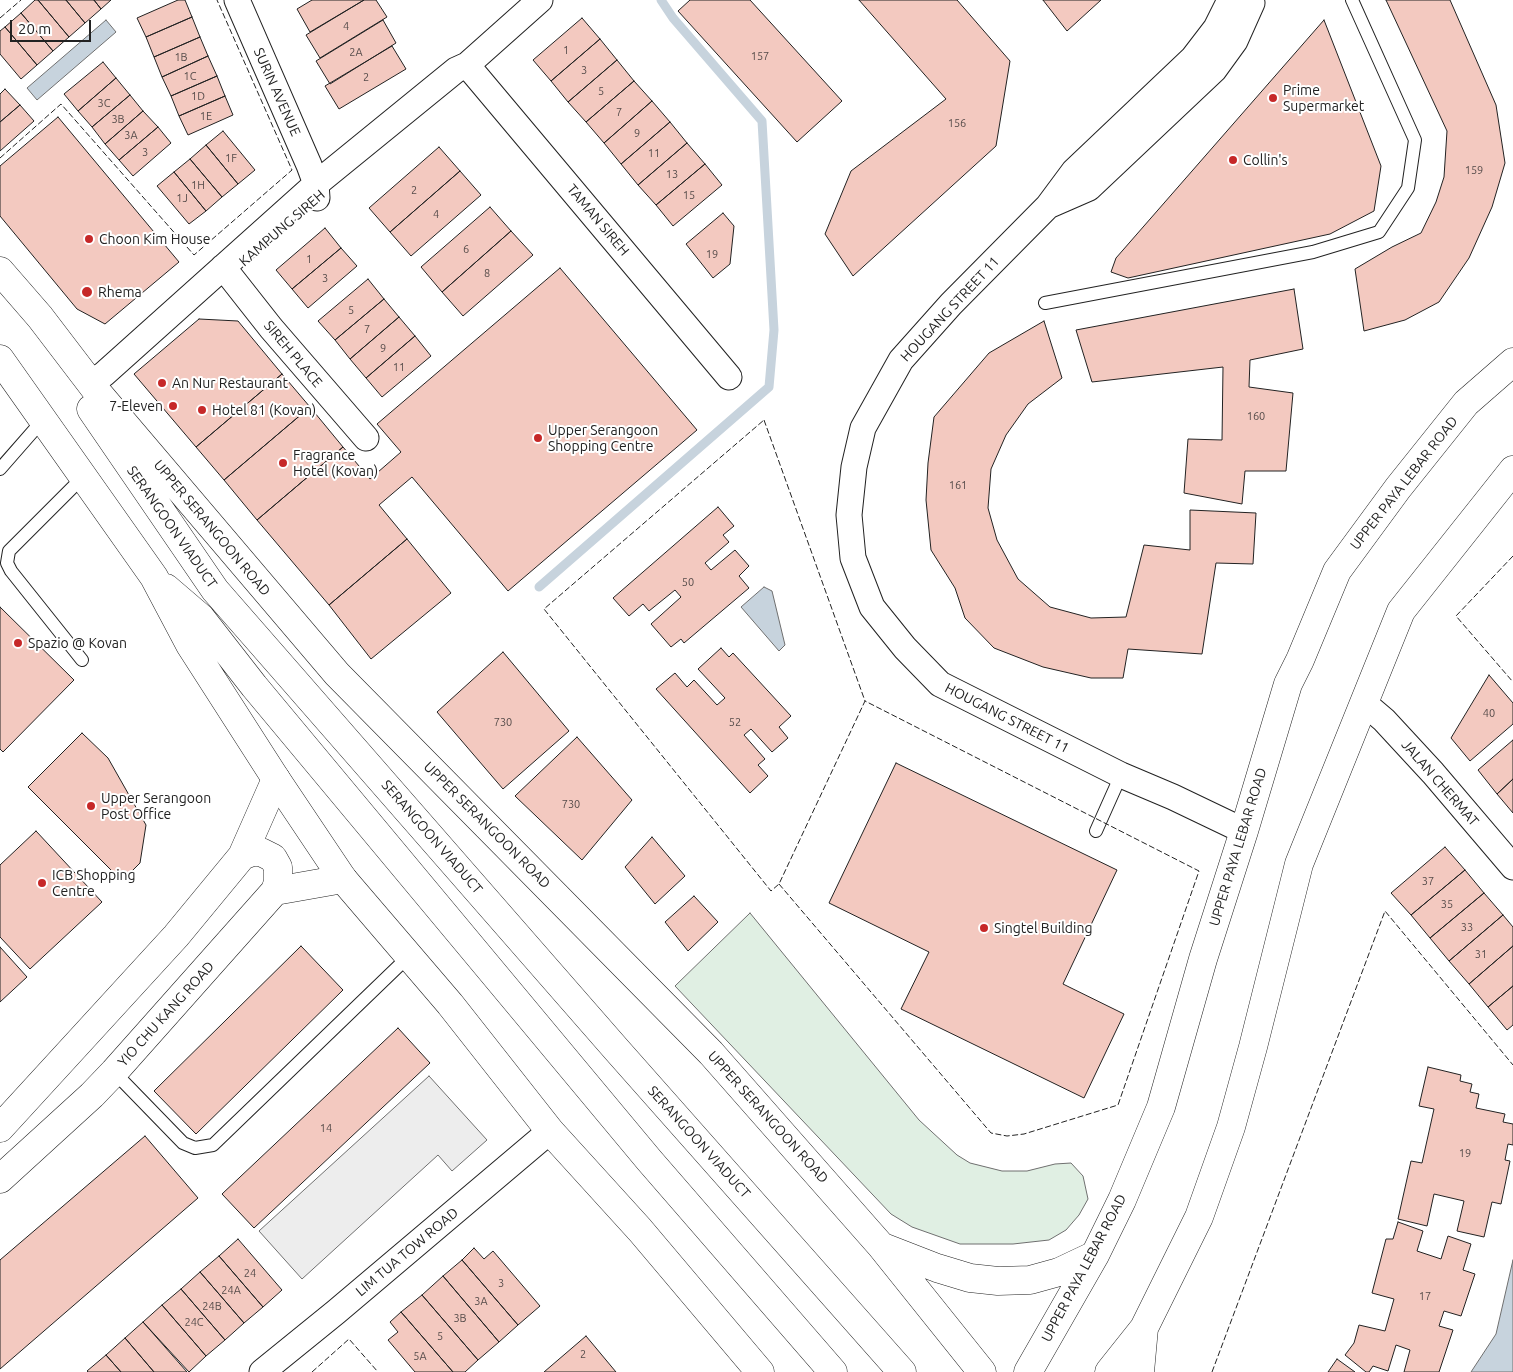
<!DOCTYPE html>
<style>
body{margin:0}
#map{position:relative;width:1513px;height:1372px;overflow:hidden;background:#fff;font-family:Ubuntu,sans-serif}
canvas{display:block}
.scale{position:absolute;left:10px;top:20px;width:81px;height:22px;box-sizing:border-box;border:2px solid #222;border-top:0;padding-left:6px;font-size:15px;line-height:18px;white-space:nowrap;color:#222;-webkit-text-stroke:4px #fff;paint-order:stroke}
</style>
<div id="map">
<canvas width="1513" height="1372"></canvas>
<div class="scale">20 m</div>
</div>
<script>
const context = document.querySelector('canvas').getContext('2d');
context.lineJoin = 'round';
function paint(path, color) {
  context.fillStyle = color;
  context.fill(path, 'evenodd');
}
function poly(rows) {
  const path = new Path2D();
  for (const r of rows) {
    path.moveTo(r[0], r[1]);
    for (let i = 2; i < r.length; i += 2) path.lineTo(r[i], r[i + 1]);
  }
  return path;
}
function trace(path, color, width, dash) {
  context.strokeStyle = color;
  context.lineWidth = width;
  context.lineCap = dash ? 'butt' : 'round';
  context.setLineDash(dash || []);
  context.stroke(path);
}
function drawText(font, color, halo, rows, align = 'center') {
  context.font = font + ' Ubuntu,sans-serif';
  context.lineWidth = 4;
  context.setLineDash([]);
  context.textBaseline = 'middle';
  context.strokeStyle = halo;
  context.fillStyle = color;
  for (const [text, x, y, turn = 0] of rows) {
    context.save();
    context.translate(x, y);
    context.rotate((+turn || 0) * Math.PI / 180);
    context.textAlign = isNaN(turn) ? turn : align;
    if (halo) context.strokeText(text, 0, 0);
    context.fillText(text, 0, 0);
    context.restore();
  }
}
const green = poly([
 [750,913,919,1120,957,1155,970,1163,1002,1171,1027,1171,1055,1164,1071,1163,1083,1176,1088,1199,1079,1215,1066,1230,1049,1240,1013,1244,960,1244,912,1227,891,1214,675,986,750,913]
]);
paint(green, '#e0efe3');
trace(green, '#6f6f6f', 1);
const parking = poly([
 [429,1076,487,1140,452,1171,438,1155,302,1279,259,1231,429,1076]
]);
paint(parking, '#ededed');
trace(parking, '#6f6f6f', 1);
const water = poly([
 [106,20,116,32,37,100,27,88,106,20],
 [764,587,772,591,785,645,779,651,741,607,764,587],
 [1513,1260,1513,1372,1471,1372,1496,1334,1513,1260]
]);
paint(water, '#c7d3dd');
trace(water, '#6f6f6f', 1);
trace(poly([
 [539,587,769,387,774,330,762,121,673,18,661,0]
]), '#c7d3dd', 9);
const building = poly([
 [35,0,38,0,69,37,53,51,21,13,35,0],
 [38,0,66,0,85,23,69,37,38,0],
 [66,0,94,0,101,9,85,23,66,0],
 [94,0,111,0,101,9,94,0],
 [178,0,185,0,192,17,146,37,137,18,178,0],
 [312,0,364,0,310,32,297,9,312,0],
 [364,0,376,0,387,17,320,58,306,35,364,0],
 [690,0,750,0,842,101,797,142,678,11,690,0],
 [859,0,957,0,1010,61,996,146,853,276,825,234,851,171,946,99,859,0],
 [1043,0,1101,0,1067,31,1043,0],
 [1386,0,1450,0,1496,105,1505,163,1492,207,1469,258,1439,302,1405,320,1364,331,1355,269,1392,247,1421,233,1436,202,1444,177,1447,131,1386,0],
 [21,13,53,51,37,65,5,27,21,13],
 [192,17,200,37,154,57,146,37,192,17],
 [582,18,600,39,551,81,533,60,582,18],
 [383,20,396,43,330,84,316,61,383,20],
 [1324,20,1381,166,1374,211,1330,234,1128,278,1111,272,1116,258,1324,20],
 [5,27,37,65,21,79,0,54,0,31,5,27],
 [200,37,208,56,162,77,154,57,200,37],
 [600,39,617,60,568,102,551,81,600,39],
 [392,46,406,69,339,109,325,86,392,46],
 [208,56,217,76,171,96,162,77,208,56],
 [617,60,634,81,586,122,568,102,617,60],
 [103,62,116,78,78,111,64,94,103,62],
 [217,76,225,96,179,116,171,96,217,76],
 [116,78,130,95,92,127,78,111,116,78],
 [634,81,652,101,604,143,586,122,634,81],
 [5,89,20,105,0,122,0,94,5,89],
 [130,95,143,111,105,144,92,127,130,95],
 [225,96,233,115,188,135,179,116,225,96],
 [652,101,670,122,621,164,604,143,652,101],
 [20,105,34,121,0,151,0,122,20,105],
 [143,111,158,127,119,160,105,144,143,111],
 [58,117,179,262,105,324,77,309,0,216,0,166,58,117],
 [670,122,687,143,638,185,621,164,670,122],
 [158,127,171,143,133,176,119,160,158,127],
 [223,131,255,170,238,184,206,145,223,131],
 [687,143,705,164,656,205,638,185,687,143],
 [206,145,238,184,222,197,190,159,206,145],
 [439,147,460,171,390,232,369,208,439,147],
 [190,159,222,197,206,211,174,172,190,159],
 [705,164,722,185,673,226,656,205,705,164],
 [460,171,481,195,411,256,390,232,460,171],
 [174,172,206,211,189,224,157,186,174,172],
 [490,207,511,231,442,292,421,267,490,207],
 [723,213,734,226,730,264,713,278,686,244,723,213],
 [325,228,341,248,292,289,276,270,325,228],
 [511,231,533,255,463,316,442,292,511,231],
 [341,248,357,266,308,308,292,289,341,248],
 [560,268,697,430,508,591,412,477,379,505,407,539,329,605,257,520,343,447,370,479,401,452,377,424,560,268],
 [368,279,384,299,335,340,318,321,368,279],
 [1294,289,1303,349,1250,360,1249,387,1293,393,1286,471,1245,471,1242,504,1184,493,1188,439,1222,440,1223,367,1092,382,1076,330,1294,289],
 [384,299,399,317,350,359,335,340,384,299],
 [399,317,415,336,366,378,350,359,399,317],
 [199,319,238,321,282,374,196,447,134,374,199,319],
 [1044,321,1062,378,1028,404,1006,435,991,469,988,508,997,540,1018,579,1050,607,1091,618,1126,617,1144,545,1190,550,1190,510,1256,513,1253,564,1216,563,1202,654,1128,649,1123,678,1091,678,1043,667,994,648,965,618,955,588,931,550,926,500,928,463,934,417,989,353,1044,321],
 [415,336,431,356,382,397,366,378,415,336],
 [282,374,310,407,224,480,196,447,282,374],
 [310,407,343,447,257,520,224,480,310,407],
 [718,507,734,526,723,535,729,542,705,563,711,570,735,550,749,566,739,576,749,588,684,643,681,639,671,647,651,624,681,597,675,590,649,611,643,604,629,616,613,598,718,507],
 [407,539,451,593,371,659,329,605,407,539],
 [0,607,74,680,3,752,0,749,0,607],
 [721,648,729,657,733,653,791,716,779,727,788,738,772,752,751,729,744,735,765,759,758,765,768,776,750,793,656,689,675,673,687,687,694,680,717,705,725,698,698,669,721,648],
 [503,652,569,731,503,789,437,712,503,652],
 [1489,675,1513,703,1513,724,1470,761,1451,738,1489,675],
 [82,733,108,758,146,825,140,863,122,881,28,787,82,733],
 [577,737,632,800,582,860,515,796,577,737],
 [1513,740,1513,779,1497,794,1478,770,1513,740],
 [896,763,1117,870,1063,984,1124,1014,1084,1098,901,1009,929,952,829,903,896,763],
 [1513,779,1513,813,1497,794,1513,779],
 [36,831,102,902,30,969,0,937,0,865,36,831],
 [652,837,685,876,655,904,625,867,652,837],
 [1445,847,1465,870,1411,915,1391,893,1445,847],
 [1465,870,1484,893,1430,938,1411,915,1465,870],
 [1484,893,1503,915,1449,961,1430,938,1484,893],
 [694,896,718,922,688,951,665,922,694,896],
 [1503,915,1513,927,1513,946,1469,984,1449,961,1503,915],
 [301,946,343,990,196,1134,154,1091,301,946],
 [1513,946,1513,986,1488,1007,1469,984,1513,946],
 [0,947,27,977,0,1002,0,947],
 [1513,986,1513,1025,1507,1030,1488,1007,1513,986],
 [398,1028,430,1063,254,1228,222,1194,398,1028],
 [1428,1067,1461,1075,1460,1081,1472,1084,1470,1092,1479,1094,1476,1108,1505,1114,1503,1122,1513,1124,1513,1145,1508,1144,1505,1160,1510,1161,1501,1204,1492,1202,1484,1237,1457,1231,1464,1201,1434,1194,1427,1226,1398,1219,1411,1161,1422,1163,1434,1109,1419,1106,1428,1067],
 [145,1136,198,1198,0,1369,0,1260,145,1136],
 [1398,1222,1423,1231,1417,1251,1441,1259,1448,1236,1471,1244,1463,1270,1475,1274,1461,1316,1444,1311,1439,1326,1453,1330,1439,1372,1404,1372,1410,1350,1396,1345,1388,1371,1373,1366,1369,1372,1366,1372,1345,1355,1354,1343,1359,1325,1385,1331,1394,1299,1372,1293,1386,1239,1393,1239,1398,1222],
 [238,1239,282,1290,263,1307,219,1256,238,1239],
 [474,1248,484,1259,493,1251,540,1306,518,1325,462,1260,474,1248],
 [219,1256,263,1307,244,1323,200,1272,219,1256],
 [462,1260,518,1325,499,1342,443,1276,462,1260],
 [200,1272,244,1323,225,1340,181,1289,200,1272],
 [443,1276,499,1342,478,1360,422,1295,443,1276],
 [181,1289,225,1340,206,1356,162,1305,181,1289],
 [422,1295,478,1360,465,1372,453,1372,401,1312,422,1295],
 [162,1305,206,1356,189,1372,143,1322,162,1305],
 [401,1312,453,1372,415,1372,388,1340,398,1332,390,1322,401,1312],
 [143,1322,187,1372,154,1372,125,1338,143,1322],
 [586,1336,616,1372,544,1372,586,1336],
 [125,1338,154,1372,121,1372,106,1355,125,1338],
 [106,1355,121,1372,88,1372,87,1371,106,1355],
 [1337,1359,1355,1372,1328,1372,1337,1359]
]);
paint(building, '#f3c9c0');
trace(building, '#222', 1);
const lane = poly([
 [1045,303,1313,252,1379,232,1408,188,1415,140,1352,0],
 [0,469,42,421],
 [82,660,11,571,7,563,9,551,82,478],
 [1096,831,1121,775],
 [114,1072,183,1143,195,1148,213,1145,409,956]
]);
const street = poly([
 [237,0,309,165,316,184,317,198],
 [1230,0,1216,28,1193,58,1074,171,1048,206,951,304,901,360,863,428,854,467,849,515,853,558,872,607,905,648,940,684,1121,775,1173,797,1244,831],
 [467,65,729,377],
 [1050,205,1089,188,1214,70,1235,41,1252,3,1251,0],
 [223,267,271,328,366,438],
 [91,383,104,374,316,184,456,70,467,65,540,0],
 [1364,703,1384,720,1433,773,1513,867],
 [262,1372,336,1312,550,1131]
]);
const secondary = poly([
 [242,856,252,852,261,852,273,858,278,867,278,882,275,891],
 [0,1128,176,936,242,856,276,779],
 [0,1179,92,1095,114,1072,275,891,343,879]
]);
const primary = poly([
 [0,271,40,317,98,393,337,674,711,1053,881,1246,982,1372],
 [0,359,154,577,190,645,276,779,343,879,450,1004,550,1131,640,1230,760,1372],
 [91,409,215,590,616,1049,902,1372],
 [166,588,201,618,254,686,649,1160,833,1372],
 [883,1247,937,1268,970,1278,998,1281,1030,1280,1059,1272,1095,1255],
 [1028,1372,1095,1255,1122,1200,1161,1107,1203,959,1244,831,1288,684,1300,660,1337,571,1398,488,1466,403,1513,362],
 [1109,1372,1144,1328,1199,1217,1231,1127,1253,1047,1299,864,1401,611,1513,470],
 [1140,1372,1144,1328]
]);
trace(lane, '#222', 14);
trace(street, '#222', 27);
trace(secondary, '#222', 29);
trace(primary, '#222', 29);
trace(lane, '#fff', 12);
trace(street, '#fff', 25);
trace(secondary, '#fff', 28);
trace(primary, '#fff', 28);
trace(poly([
 [0,18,21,0],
 [0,158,61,104,194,255,292,170,217,0],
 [764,420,865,701,779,884,771,891,544,609,764,420],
 [1513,556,1456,616,1513,682],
 [779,884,991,1133,1007,1136,1024,1134,1118,1105,1199,871,865,701],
 [312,1372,349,1339,378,1372],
 [1212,1372,1385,911,1513,1065]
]), '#222', 1, [6, 2.5]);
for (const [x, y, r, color] of [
 [1273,98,5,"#c62828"],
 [1233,160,5,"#c62828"],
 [89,239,5,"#c62828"],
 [87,292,6,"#c62828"],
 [162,383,5,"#c62828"],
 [173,406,5,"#c62828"],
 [202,410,5,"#c62828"],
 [538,438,5,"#c62828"],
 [283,463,5,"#c62828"],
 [18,643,5,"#c62828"],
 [91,806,5,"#c62828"],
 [42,883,5,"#c62828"],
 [984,928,5,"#c62828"]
]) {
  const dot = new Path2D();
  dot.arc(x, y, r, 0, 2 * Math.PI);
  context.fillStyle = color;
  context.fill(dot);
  trace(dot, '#fff', 2);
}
drawText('11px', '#564c4a', null, [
 ["4",346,26],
 ["1",566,50],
 ["2A",356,52],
 ["157",760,56],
 ["1B",181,57],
 ["3",584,70],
 ["1C",190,76],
 ["2",366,77],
 ["5",601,91],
 ["1D",198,96],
 ["3C",104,103],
 ["7",619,112],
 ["1E",206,116],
 ["3B",118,119],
 ["156",957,123],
 ["9",637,133],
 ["3A",131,135],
 ["3",145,152],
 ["11",654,153],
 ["1F",231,158],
 ["159",1474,170],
 ["13",672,174],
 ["1H",198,185],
 ["2",414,190],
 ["15",689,195],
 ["1J",182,198],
 ["4",436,214],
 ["6",466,249],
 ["19",712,254],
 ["1",309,259],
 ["8",487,273],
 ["3",325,278],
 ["5",351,310],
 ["7",367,329],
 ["9",383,348],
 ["11",399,367],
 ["160",1256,416],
 ["161",958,485],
 ["50",688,582],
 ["40",1489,713],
 ["730",503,722],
 ["52",735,722],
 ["730",571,804],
 ["37",1428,881],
 ["35",1447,904],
 ["33",1467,927],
 ["31",1481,954],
 ["14",326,1128],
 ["19",1465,1153],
 ["24",250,1273],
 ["3",501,1283],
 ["24A",231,1290],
 ["17",1425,1296],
 ["3A",481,1301],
 ["24B",212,1306],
 ["3B",460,1318],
 ["24C",194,1322],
 ["5",440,1336],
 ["2",583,1354],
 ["5A",420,1356]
]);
drawText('14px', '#222', '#fff', [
 ["Prime",1283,90],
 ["Supermarket",1283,106],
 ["Collin's",1243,160],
 ["Choon Kim House",99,239],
 ["Rhema",98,292],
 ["An Nur Restaurant",172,383],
 ["7-Eleven",163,406,"right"],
 ["Hotel 81 (Kovan)",212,410],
 ["Upper Serangoon",548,430],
 ["Shopping Centre",548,446],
 ["Fragrance",293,455],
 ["Hotel (Kovan)",293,471],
 ["Spazio @ Kovan",28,643],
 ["Upper Serangoon",101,798],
 ["Post Office",101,814],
 ["ICB Shopping",52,875],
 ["Centre",52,891],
 ["Singtel Building",994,928]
], 'left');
drawText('14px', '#222', '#fff', [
 ["SURIN AVENUE",277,92,66],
 ["TAMAN SIREH",598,220,50],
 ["KAMPUNG SIREH",282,228,-41],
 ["HOUGANG STREET 11",950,309,-47],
 ["SIREH PLACE",293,354,50],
 ["UPPER PAYA LEBAR ROAD",1404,483,-52],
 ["SERANGOON VIADUCT",172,527,55],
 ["UPPER SERANGOON ROAD",212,528,50],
 ["HOUGANG STREET 11",1007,718,27],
 ["JALAN CHERMAT",1440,783,49],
 ["UPPER SERANGOON ROAD",487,825,45],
 ["SERANGOON VIADUCT",432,837,49],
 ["UPPER PAYA LEBAR ROAD",1238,847,-73],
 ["YIO CHU KANG ROAD",166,1014,-48],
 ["UPPER SERANGOON ROAD",768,1117,48],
 ["SERANGOON VIADUCT",699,1142,48],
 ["LIM TUA TOW ROAD",407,1252,-40],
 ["UPPER PAYA LEBAR ROAD",1084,1268,-62]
]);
</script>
